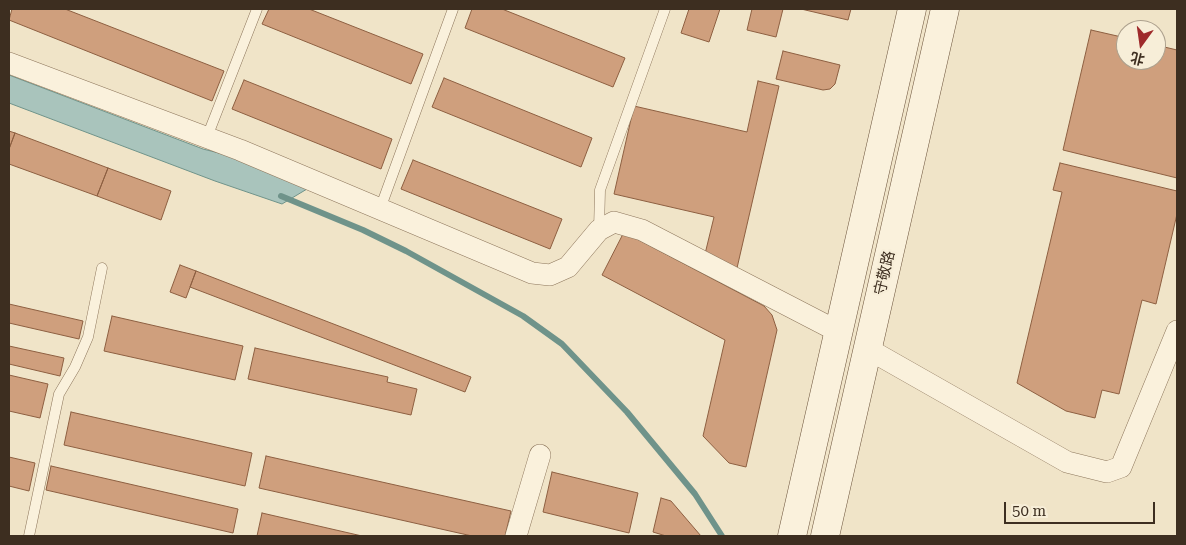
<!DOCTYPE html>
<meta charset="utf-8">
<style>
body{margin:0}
#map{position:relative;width:1186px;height:545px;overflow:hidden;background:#f0e4c8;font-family:"Roboto Serif","Noto Sans SC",serif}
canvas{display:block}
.frame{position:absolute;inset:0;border:10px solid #3d2e20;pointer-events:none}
.north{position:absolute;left:1116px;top:20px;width:50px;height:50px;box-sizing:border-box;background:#f7eed8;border:1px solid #ada18e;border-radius:50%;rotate:194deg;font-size:14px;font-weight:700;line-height:20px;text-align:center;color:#3d2e20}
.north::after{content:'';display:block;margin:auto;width:18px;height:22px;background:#9e2a2b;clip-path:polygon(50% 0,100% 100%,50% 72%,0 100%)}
.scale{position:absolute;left:1004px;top:502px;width:151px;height:22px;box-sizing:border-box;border:2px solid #3d2e20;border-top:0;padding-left:6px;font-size:15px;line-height:18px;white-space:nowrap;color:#3d2e20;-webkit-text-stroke:4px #f7eed8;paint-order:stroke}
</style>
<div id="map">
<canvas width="1186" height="545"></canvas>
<div class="frame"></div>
<div class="north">北</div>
<div class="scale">50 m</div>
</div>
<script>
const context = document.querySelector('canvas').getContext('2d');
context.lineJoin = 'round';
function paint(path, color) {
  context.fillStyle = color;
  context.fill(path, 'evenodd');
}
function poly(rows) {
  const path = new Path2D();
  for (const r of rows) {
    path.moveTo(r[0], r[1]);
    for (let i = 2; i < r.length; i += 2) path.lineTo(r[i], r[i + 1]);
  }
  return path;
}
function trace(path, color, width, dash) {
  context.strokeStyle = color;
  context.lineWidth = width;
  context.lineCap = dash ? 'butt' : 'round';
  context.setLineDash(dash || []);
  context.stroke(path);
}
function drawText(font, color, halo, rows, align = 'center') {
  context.font = font + ' "Roboto Serif","Noto Sans SC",serif';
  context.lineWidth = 4.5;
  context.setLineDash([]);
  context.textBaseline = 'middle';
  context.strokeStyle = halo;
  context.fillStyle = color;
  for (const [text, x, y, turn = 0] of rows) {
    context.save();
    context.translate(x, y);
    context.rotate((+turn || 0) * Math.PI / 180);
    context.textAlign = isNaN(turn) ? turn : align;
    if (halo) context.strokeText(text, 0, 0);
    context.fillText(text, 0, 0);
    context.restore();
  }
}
const water = poly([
 [9,75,203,149,227,155,307,189,282,204,215,181,9,103,9,75]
]);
paint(water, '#a9c4bc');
trace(water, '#6f938a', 1);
trace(poly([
 [281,196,363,230,406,251,523,316,562,344,627,412,695,494,722,536]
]), '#6f938a', 6);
const building = poly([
 [12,9,65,9,224,71,212,101,9,20,12,9],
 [269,9,309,9,423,54,411,84,262,24,269,9],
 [472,9,502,9,625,58,613,87,465,28,472,9],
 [689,9,720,9,709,42,681,33,689,9],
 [752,9,783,9,776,37,747,30,752,9],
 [801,9,851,9,848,20,801,9],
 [1091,30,1126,38,1126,60,1156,60,1156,45,1177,50,1177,178,1063,150,1091,30],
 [783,51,840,65,835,84,830,89,823,90,776,79,783,51],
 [444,78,592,138,581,167,432,107,444,78],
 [244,80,392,139,381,169,232,109,244,80],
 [758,81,779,86,737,268,705,254,714,217,614,194,634,106,747,132,758,81],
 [9,131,15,133,9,149,9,131],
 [15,133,108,168,97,196,9,164,9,149,15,133],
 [413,160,562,219,550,249,401,189,413,160],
 [1060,163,1177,191,1177,214,1156,304,1142,300,1119,394,1102,390,1095,418,1066,411,1017,383,1062,192,1053,190,1060,163],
 [108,168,171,191,161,220,97,196,108,168],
 [624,232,764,306,772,315,777,330,746,467,729,463,703,436,725,340,602,275,624,232],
 [180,265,196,271,186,298,170,292,180,265],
 [196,271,471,377,465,392,190,287,196,271],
 [9,304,83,321,79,339,9,323,9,304],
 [112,316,243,346,235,380,104,351,112,316],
 [9,346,64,358,60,376,9,364,9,346],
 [255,348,388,377,387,382,417,389,411,415,248,379,255,348],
 [9,375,48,384,40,418,9,411,9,375],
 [71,412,252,453,245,486,64,445,71,412],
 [266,456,511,511,505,536,472,536,259,488,266,456],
 [9,457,35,463,29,491,9,486,9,457],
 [51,466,238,509,233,533,46,490,51,466],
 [552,472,638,493,629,533,543,512,552,472],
 [661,498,671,501,701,536,666,536,653,532,661,498],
 [262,513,362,536,257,536,262,513]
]);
paint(building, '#cf9f7d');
trace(building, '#8d5f41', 1);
const lane = poly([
 [207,137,257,9],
 [380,209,453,9],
 [599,230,600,190,665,9],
 [29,536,59,394,75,367,88,337,102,268]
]);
const street = poly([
 [9,63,240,150,532,273,550,275,568,267,599,230,614,222,642,230,839,332],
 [868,349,1067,462,1107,472,1121,467,1177,331],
 [516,536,540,455]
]);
const secondary = poly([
 [792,536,912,9],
 [825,536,945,9]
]);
trace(lane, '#8d765c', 11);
trace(street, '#8d765c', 22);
trace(secondary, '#6f573f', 29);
trace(lane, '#faf1dc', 10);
trace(street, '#faf1dc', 21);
trace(secondary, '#faf1dc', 28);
drawText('15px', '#3d2e20', '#f7eed8', [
 ["守敬路",885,273,-77]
]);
</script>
